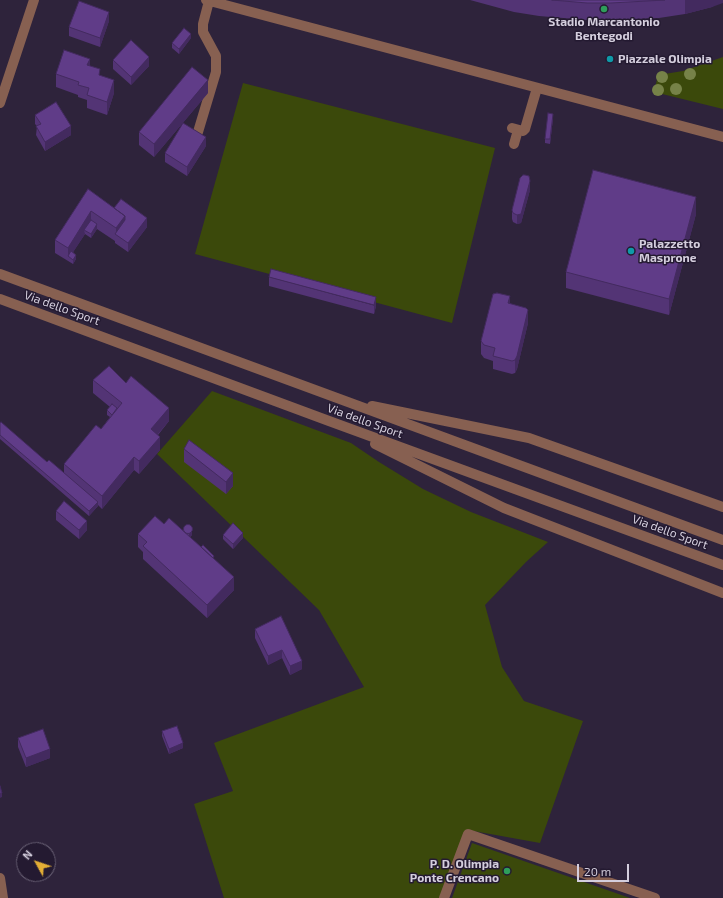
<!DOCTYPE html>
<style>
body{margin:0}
#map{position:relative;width:723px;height:898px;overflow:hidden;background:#2e233b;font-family:"Exo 2",sans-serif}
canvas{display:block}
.north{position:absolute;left:16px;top:842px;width:40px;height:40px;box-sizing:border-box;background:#241a31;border:1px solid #6a6276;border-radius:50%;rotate:310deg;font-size:11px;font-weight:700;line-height:16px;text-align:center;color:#d4cedd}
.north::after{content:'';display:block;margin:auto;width:14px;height:18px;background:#e4ae35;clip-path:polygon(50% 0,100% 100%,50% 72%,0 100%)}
.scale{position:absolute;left:577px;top:864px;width:52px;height:18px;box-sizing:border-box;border:2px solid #d4cedd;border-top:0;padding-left:5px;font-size:12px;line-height:14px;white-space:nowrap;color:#d4cedd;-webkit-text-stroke:3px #241a31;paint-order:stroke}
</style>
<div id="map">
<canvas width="723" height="898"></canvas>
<div class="north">N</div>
<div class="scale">20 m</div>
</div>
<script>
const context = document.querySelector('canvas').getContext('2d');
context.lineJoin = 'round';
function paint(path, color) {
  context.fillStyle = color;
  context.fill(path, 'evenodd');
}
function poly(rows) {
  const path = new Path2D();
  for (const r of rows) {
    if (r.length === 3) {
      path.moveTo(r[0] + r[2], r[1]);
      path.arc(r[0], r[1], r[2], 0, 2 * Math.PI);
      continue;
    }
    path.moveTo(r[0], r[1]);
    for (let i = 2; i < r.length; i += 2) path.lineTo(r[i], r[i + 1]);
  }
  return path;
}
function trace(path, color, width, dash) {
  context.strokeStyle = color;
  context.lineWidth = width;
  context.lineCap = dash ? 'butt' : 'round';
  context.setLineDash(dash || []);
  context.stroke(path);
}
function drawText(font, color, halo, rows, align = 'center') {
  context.font = font + ' "Exo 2",sans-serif';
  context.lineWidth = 3;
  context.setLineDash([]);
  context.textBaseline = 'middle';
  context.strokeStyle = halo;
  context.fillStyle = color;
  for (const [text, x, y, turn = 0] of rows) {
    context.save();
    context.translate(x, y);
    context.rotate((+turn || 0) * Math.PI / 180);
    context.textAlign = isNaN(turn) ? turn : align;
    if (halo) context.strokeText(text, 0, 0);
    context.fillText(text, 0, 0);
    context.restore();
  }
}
paint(poly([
 [723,57,723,109,654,92,658,75,683,71],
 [243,83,495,148,452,323,195,254],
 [212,391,351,443,379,462,423,489,471,512,548,542,526,562,485,605,502,667,524,701,583,721,540,843,468,830,440,898,224,898,194,804,233,791,214,743,364,687,319,610,157,454],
 [472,843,630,898,452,898]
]), '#3b490b');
trace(poly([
 [206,0,723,137],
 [0,103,34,0],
 [512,128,523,131,525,129,537,88],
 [198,132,216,72,216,56,203,32,203,24,209,1],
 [514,144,518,130],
 [0,274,723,540],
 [0,299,329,421,723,565],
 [372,406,529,438,723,507],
 [375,444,504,508,723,593],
 [0,878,3,898],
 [444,898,468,834,655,898]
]), '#876051', 10);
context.fillStyle = '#768248';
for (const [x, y] of [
 [690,74],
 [662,77],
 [676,89],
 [658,90]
]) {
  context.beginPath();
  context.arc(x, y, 6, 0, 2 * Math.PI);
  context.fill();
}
paint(poly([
 [470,0,723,0,712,7,685,14,659,18,611,20,587,20,539,16,514,12],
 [109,21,100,47,69,36,69,27],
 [191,38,179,54,172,48,172,43],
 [113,60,149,66,131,85,113,69],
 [90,66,100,76,114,93,107,115,87,108,87,100,78,97,78,95,56,87,56,74],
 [208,93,154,157,139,145,139,132],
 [35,115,71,135,45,151,36,135,37,126,35,124],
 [553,118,550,144,545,143,545,139],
 [206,146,187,176,165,162,165,153],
 [88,189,114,208,147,227,128,252,115,243,115,241,97,229,91,238,85,234,73,252,76,259,73,264,55,253,55,240],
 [530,190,521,223,517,224,513,222,512,219,512,210],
 [696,214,669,315,566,288,566,272],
 [269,277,376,306,374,314,269,286],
 [510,304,528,323,517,369,515,373,512,374,493,369,493,361,484,358,481,354,481,341],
 [93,380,126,383,169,421,158,435,160,450,139,474,134,470,102,509,98,505,98,506,89,516,0,439,0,423,47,462,64,473,64,464,101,429,110,417,107,415,107,410,110,407,93,393],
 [184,449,233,486,226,494,184,462],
 [56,511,87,530,79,539,56,520],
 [164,524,183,530,192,532,192,535,190,537,214,559,234,590,207,618,143,559,143,552,138,547,138,534],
 [223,535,243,538,233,549,223,539],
 [255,629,302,661,302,669,290,675,282,658,268,665,255,638],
 [162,731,183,748,169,754,162,736],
 [18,738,50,758,26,767,18,747]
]), '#533475');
paint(poly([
 [685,0,723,0,723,3,712,7,685,14],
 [109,12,109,21,100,47,100,38],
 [191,34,191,38,179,54,179,49],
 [149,57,149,66,131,85,131,77],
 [90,59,90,72,87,65],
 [114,80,114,93,107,115,107,102],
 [208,80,208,93,154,157,154,144],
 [553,114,553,118,550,144,550,139],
 [71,126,71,135,45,151,45,142],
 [206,137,206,146,187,176,187,167],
 [530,181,530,190,521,223,517,224,517,215],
 [696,197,696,214,669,315,669,299],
 [91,211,91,224,84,230,85,234,70,257,68,256,68,248],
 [125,216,125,229,116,235,116,228],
 [147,218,147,227,128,252,128,243],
 [97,224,97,229,91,238,91,234],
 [76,255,76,259,73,264,73,260],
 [510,296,510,309,508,303],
 [376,297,376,306,374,314,374,305],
 [528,310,528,323,517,369,515,373,515,360],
 [169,408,169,421,151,442,151,429],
 [160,437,160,450,139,474,139,461],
 [134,457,134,470,102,509,102,496],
 [233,473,233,486,226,494,226,482],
 [98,502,98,506,89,516,89,511],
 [87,521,87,530,79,539,79,530],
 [192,528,192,535,189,538,189,533],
 [243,533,243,538,233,549,233,544],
 [234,577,234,590,207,618,207,605],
 [282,650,282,658,268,665,268,656],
 [302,661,302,669,290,675,290,666],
 [183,743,183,748,169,754,169,749],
 [50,749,50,758,26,767,26,758],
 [2,793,2,797,0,798,0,794]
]), '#432a5f');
const building = poly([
 [552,0,665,0,611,3,587,3,552,0],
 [79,1,109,12,100,38,69,27,79,1],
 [184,28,191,34,179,49,172,43,184,28],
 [131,40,149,57,131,77,113,60,131,40],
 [64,50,90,59,87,65,100,69,99,75,114,80,107,102,87,95,89,88,78,85,79,82,56,74,64,50],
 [192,67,208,80,154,144,139,132,192,67],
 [56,102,71,126,45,142,36,126,41,124,35,115,56,102],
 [548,113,553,114,550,139,545,139,548,113],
 [183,123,206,137,187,167,165,153,183,123],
 [593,170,696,197,669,299,566,272,593,170],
 [523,175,525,175,529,176,530,181,521,214,517,215,513,213,512,210,520,178,523,175],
 [88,189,125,216,116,228,91,211,68,248,55,240,88,189],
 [121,199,147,218,128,243,115,234,125,220,125,216,114,208,121,199],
 [91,220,97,224,91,234,84,230,91,220],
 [71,251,76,255,73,260,68,256,71,251],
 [271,269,376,297,374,305,269,277,271,269],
 [497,293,510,296,508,303,526,308,528,310,517,356,515,360,512,361,493,356,495,348,484,345,481,341,493,294,497,293],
 [109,366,126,383,131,376,169,408,151,429,160,437,139,461,134,457,102,496,64,464,96,425,101,429,122,403,93,380,109,366],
 [112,404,117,408,112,415,107,410,112,404],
 [1,422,47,462,49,460,98,502,89,511,0,435,0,423,1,422],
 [189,440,233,473,226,482,184,449,189,440],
 [64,501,87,521,79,530,56,511,64,501],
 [155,516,164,524,169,518,234,577,207,605,143,546,147,542,138,534,155,516],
 [233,523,243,533,233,544,223,535,233,523],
 [188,529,4.5],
 [203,545,214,556,213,558,201,547,203,545],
 [281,616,302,661,290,666,282,650,268,656,255,629,281,616],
 [177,726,183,743,169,749,162,731,177,726],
 [43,729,50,749,26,758,18,738,43,729],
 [0,786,2,793,0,794,0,786]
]);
paint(building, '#603c88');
trace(building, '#432a5f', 1);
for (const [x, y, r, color] of [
 [604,9,4,"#2e9e5b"],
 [610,59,4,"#0f9aa8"],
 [631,251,4,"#0f9aa8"],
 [507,871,4,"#2e9e5b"]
]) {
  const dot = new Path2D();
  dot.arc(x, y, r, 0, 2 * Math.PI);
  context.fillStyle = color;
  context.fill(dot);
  trace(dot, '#241a31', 1.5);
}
drawText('bold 12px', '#d4cedd', '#241a31', [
 ["Stadio Marcantonio",604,22,"center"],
 ["Bentegodi",604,36,"center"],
 ["Piazzale Olimpia",618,59],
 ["Palazzetto",639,244],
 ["Masprone",639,258],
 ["P. D. Olimpia",499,864,"right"],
 ["Ponte Crencano",499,878,"right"]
], 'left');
drawText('12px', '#d4cedd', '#241a31', [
 ["Via dello Sport",62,308,20],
 ["Via dello Sport",365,421,20],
 ["Via dello Sport",670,532,20]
]);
</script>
